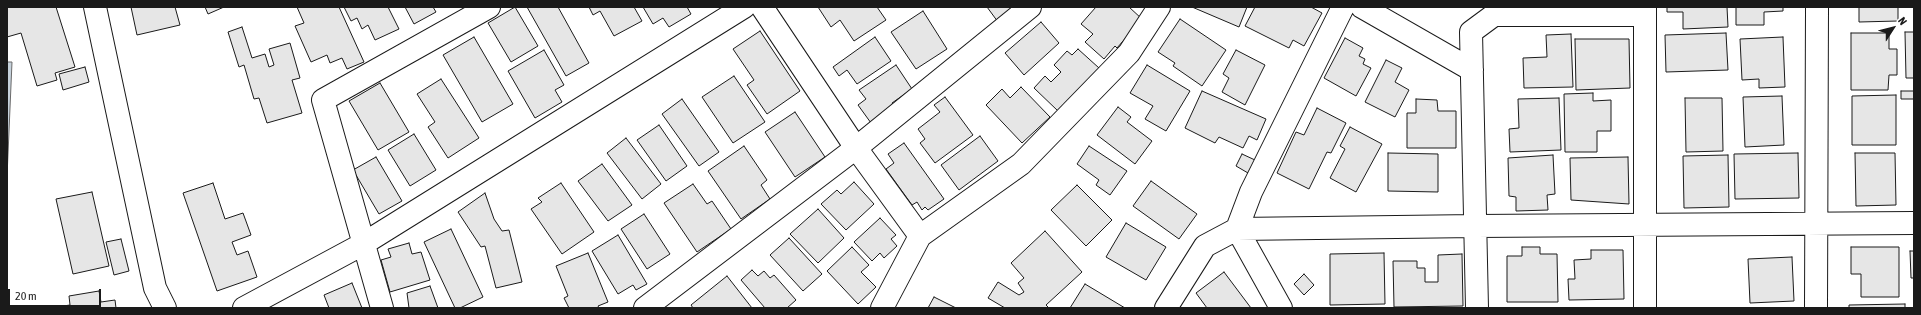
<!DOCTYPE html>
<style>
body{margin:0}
#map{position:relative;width:1921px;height:315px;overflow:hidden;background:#fff;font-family:"Asap Condensed",sans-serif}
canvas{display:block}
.frame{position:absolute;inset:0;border:8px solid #1a1a1a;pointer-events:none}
.north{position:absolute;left:1873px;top:8px;width:40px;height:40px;-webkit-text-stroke:3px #fff;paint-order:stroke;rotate:54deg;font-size:11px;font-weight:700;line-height:16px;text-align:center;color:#1a1a1a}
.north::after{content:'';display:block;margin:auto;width:14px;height:18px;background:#1a1a1a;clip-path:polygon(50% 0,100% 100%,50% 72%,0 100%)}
.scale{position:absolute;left:8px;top:289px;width:93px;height:18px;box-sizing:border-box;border:2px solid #1a1a1a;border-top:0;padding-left:5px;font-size:12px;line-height:14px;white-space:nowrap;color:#1a1a1a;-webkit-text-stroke:3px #fff;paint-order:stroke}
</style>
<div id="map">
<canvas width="1921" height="315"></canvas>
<div class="frame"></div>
<div class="north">N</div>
<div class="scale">20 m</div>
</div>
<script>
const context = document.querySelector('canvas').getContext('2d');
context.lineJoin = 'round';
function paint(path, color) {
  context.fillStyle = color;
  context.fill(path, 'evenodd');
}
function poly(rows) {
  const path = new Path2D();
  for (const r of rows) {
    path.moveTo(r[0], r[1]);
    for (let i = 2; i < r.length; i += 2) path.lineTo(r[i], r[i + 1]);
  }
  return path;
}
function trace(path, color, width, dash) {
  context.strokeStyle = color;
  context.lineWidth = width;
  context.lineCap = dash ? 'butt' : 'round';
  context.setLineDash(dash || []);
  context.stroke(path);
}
const water = poly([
 [7,62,12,62,7,177,7,62]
]);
paint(water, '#c6d2dc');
trace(water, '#6a6a6a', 1);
const building = poly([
 [7,7,56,7,75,67,55,73,57,80,37,86,21,33,7,37,7,7],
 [131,7,175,7,180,25,137,35,131,7],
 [205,7,224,7,208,14,205,7],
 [297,7,339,7,364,62,347,69,342,58,330,63,327,55,311,62,295,26,304,23,297,7],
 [344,7,388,7,399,29,375,40,368,25,362,29,357,18,351,21,344,7],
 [405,7,433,7,436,12,414,24,405,7],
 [515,7,538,46,511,62,488,23,515,7],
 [527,7,558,7,589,63,566,76,527,7],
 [589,7,634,7,642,21,614,36,600,11,593,15,589,7],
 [643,7,687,7,691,14,669,27,663,18,653,24,643,7],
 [818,7,877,7,886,20,854,41,840,20,831,27,818,7],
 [987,7,1019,7,998,22,987,7],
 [1096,7,1129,7,1142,19,1117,48,1115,46,1104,59,1085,42,1093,34,1081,24,1096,7],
 [1192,7,1247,7,1239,27,1192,7],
 [1255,7,1311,7,1322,13,1304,46,1293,40,1289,48,1245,26,1255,7],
 [1667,7,1727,7,1728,27,1683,29,1683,12,1667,12,1667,7],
 [1736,7,1783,7,1783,11,1764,12,1764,25,1736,25,1736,7],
 [1859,7,1898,7,1898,21,1859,22,1859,7],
 [923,11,947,49,916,69,891,32,923,11],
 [1180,19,1226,50,1202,86,1173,66,1175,63,1158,52,1180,19],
 [1041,22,1059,43,1024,75,1005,53,1041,22],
 [242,27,252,58,265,54,269,67,274,65,269,49,290,43,300,78,292,80,302,113,267,123,259,98,254,99,244,65,239,67,228,32,242,27],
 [760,31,800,91,767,114,747,85,754,80,733,49,760,31],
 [1905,32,1914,32,1914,78,1906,78,1905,32],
 [1726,33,1728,70,1666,72,1665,35,1726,33],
 [1851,33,1889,33,1889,49,1897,49,1897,75,1889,75,1888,90,1851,90,1851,33],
 [1571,34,1573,87,1524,88,1523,58,1547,57,1546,35,1571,34],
 [474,37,513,104,482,122,443,55,474,37],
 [875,37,891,61,857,84,847,70,839,76,833,67,875,37],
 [1783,37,1785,87,1759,88,1759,79,1742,80,1740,39,1783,37],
 [1345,38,1363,48,1359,56,1365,59,1363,64,1371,68,1356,96,1324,78,1345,38],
 [1575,39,1629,39,1630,88,1576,90,1575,39],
 [1078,49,1099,68,1058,111,1034,88,1045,76,1051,82,1061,72,1054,65,1067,51,1072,55,1078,49],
 [544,50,564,85,555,90,562,102,535,118,508,71,544,50],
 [1236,50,1265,65,1245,105,1222,92,1229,78,1223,74,1236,50],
 [1386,60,1402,68,1395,82,1409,90,1395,117,1365,102,1386,60],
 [896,65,912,89,892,103,895,107,871,123,858,105,866,99,859,90,896,65],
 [1147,65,1190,91,1166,131,1145,119,1153,106,1130,93,1147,65],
 [85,67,89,82,63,90,59,74,85,67],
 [734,76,765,122,733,143,702,97,734,76],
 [441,79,479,138,448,158,428,127,435,122,417,94,441,79],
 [380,83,409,132,378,150,349,101,380,83],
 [1021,87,1050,117,1022,143,986,105,1002,89,1010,98,1021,87],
 [1202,91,1266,119,1257,140,1249,136,1243,148,1219,137,1215,143,1185,128,1202,91],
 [1901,91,1914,91,1914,99,1901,99,1901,91],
 [1593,93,1593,101,1611,100,1611,131,1597,131,1597,152,1565,152,1564,94,1593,93],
 [1896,95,1896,145,1852,145,1852,96,1896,95],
 [1782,96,1784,145,1745,147,1743,97,1782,96],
 [945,97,973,135,935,163,920,143,925,139,918,129,940,112,934,105,945,97],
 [1559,98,1561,150,1510,152,1509,129,1519,128,1518,99,1559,98],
 [1685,98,1722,98,1723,151,1686,152,1685,98],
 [682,99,719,152,699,166,662,114,682,99],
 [1416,99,1437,100,1438,111,1456,111,1456,148,1407,148,1407,113,1416,113,1416,99],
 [1118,107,1131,117,1127,122,1152,141,1135,164,1097,135,1118,107],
 [1317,108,1346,123,1331,153,1327,152,1309,189,1277,173,1296,132,1304,135,1317,108],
 [795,112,825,157,795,177,765,132,795,112],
 [659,125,687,166,666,181,637,140,659,125],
 [1350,127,1382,144,1356,192,1330,178,1345,149,1340,146,1350,127],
 [414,134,436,170,410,186,388,150,414,134],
 [980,136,998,161,959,190,941,165,980,136],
 [626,138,661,184,642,199,607,153,626,138],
 [904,143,944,199,928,210,925,207,922,210,917,202,912,205,886,169,894,163,888,154,904,143],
 [744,146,767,180,761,185,770,199,741,219,708,171,744,146],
 [1089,146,1127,171,1110,195,1096,185,1099,180,1077,164,1089,146],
 [1388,153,1438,154,1438,192,1388,191,1388,153],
 [1798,153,1799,198,1735,199,1734,154,1798,153],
 [1855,153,1895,153,1896,205,1856,206,1855,153],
 [1242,154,1255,160,1248,173,1236,166,1242,154],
 [1553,155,1555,194,1547,195,1548,210,1516,211,1516,197,1509,196,1508,158,1553,155],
 [1728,155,1729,207,1684,208,1683,156,1728,155],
 [376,157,402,201,379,214,353,170,376,157],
 [1628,157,1629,204,1571,200,1570,158,1628,157],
 [602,164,632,205,608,221,578,181,602,164],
 [1151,181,1197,214,1179,239,1133,206,1151,181],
 [854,182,874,204,846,230,821,204,837,190,841,194,854,182],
 [213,183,225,219,243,213,251,235,232,242,237,255,248,251,257,277,217,291,183,193,213,183],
 [561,183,594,232,562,254,531,209,542,202,538,198,561,183],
 [693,184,707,204,712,201,731,229,697,252,664,203,693,184],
 [1077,185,1112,220,1086,246,1051,210,1077,185],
 [92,192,109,266,73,274,56,199,92,192],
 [485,193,494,219,502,231,509,230,522,282,496,288,485,246,481,247,458,212,485,193],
 [818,209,844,238,818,263,790,234,818,209],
 [644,214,670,254,647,269,621,229,644,214],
 [880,218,896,235,891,239,897,246,884,258,880,253,872,261,854,242,880,218],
 [1126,223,1166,247,1146,280,1106,257,1126,223],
 [451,229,483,297,460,308,455,308,424,242,451,229],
 [1045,231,1082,272,1046,305,1049,308,1005,308,988,298,998,282,1019,295,1024,292,1018,283,1024,278,1011,263,1045,231],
 [618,235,647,284,636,290,633,285,618,294,592,251,618,235],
 [789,238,822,274,803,291,770,255,789,238],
 [121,239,129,271,114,275,106,242,121,239],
 [409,243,412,254,421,252,430,280,390,292,381,260,391,257,388,249,409,243],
 [852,247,869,265,861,272,876,287,858,304,827,271,852,247],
 [1522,247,1540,247,1540,254,1557,254,1558,302,1507,302,1507,256,1522,256,1522,247],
 [1851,247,1899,247,1899,297,1861,297,1861,274,1851,274,1851,247],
 [1591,250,1623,250,1624,299,1569,300,1568,279,1575,279,1574,260,1591,259,1591,250],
 [1910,251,1914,251,1914,278,1911,278,1910,251],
 [588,253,608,302,598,306,599,308,569,308,564,298,568,296,556,266,588,253],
 [1384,253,1385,304,1330,305,1330,254,1384,253],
 [1462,254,1463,306,1394,307,1393,261,1417,261,1417,268,1425,268,1425,282,1438,282,1438,255,1462,254],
 [1792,257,1794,301,1750,303,1748,259,1792,257],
 [752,270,758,276,764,271,770,278,774,275,796,300,787,308,765,308,741,280,752,270],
 [1224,272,1251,308,1207,308,1196,293,1224,272],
 [1304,274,1314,285,1304,295,1294,284,1304,274],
 [727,276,752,308,693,308,691,305,727,276],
 [352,283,362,308,329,308,324,295,352,283],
 [1085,284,1125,308,1070,308,1085,284],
 [430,286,438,308,409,308,407,293,430,286],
 [99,291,101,302,115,300,116,308,63,308,63,306,70,305,69,296,99,291],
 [934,297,956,308,928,308,934,297],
 [1905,304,1905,308,1849,308,1849,305,1905,304]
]);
paint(building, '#e6e6e6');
trace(building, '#1a1a1a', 1);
const minor = poly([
 [95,7,155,288,165,308],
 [762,7,856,148,920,236],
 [1362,7,1472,70],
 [1645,7,1645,308],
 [244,308,363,244,744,7],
 [382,308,323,100,489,7],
 [645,308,856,148,1030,7],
 [882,308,920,236,1021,164,1129,53,1159,7],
 [1166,308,1205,246,1237,229,1476,226,1914,223],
 [1281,308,1237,229,1251,192,1343,7],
 [1477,308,1471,32,1494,15,1645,15],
 [1816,308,1817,7]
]);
trace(minor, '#1a1a1a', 24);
trace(minor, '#fff', 22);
</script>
